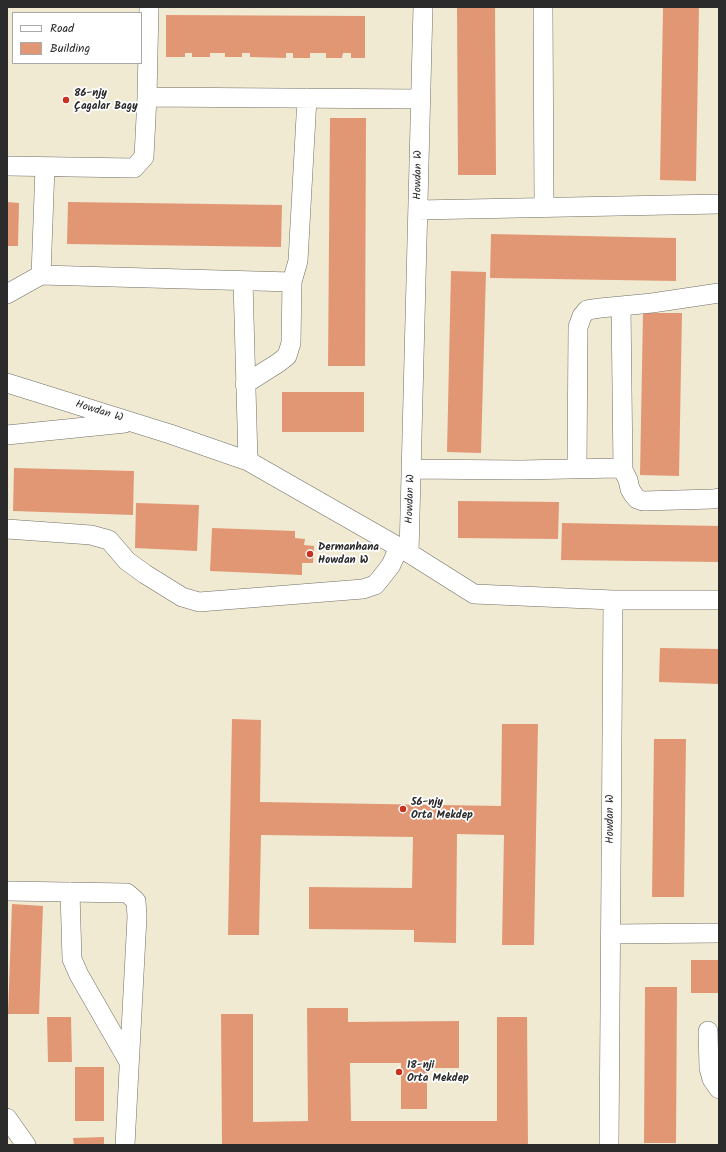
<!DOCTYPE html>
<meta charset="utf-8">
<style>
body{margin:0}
#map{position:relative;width:726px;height:1152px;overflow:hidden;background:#f0ead2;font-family:Kalam,sans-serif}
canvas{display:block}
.frame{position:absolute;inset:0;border:8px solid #2b2b2b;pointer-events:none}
.legend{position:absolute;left:12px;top:12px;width:130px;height:52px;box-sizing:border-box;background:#fff;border:1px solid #aaa;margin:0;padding:5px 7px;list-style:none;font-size:12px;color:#2b2b2b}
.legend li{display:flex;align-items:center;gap:8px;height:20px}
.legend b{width:20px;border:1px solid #aaa}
</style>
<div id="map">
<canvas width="726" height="1152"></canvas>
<div class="frame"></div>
<ul class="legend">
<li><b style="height:5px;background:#fff"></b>Road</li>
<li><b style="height:11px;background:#e29774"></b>Building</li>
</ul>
</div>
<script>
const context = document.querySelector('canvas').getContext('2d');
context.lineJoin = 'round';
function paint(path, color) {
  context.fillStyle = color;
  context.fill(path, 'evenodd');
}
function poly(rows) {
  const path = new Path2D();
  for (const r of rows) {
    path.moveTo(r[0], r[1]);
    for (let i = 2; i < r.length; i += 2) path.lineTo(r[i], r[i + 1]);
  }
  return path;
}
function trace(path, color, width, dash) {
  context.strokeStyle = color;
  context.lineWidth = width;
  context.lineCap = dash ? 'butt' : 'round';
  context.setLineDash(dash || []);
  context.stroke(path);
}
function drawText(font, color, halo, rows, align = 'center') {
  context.font = font + ' Kalam,sans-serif';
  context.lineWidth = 3.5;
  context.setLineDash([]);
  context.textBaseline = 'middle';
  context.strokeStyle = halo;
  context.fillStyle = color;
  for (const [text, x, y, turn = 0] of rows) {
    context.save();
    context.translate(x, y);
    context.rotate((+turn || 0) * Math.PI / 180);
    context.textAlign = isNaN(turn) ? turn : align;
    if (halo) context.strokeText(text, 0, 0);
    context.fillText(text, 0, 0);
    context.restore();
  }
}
paint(poly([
 [457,7,495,7,496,175,458,175],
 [663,7,699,7,696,181,660,180],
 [166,15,365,16,365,58,351,58,351,53,343,53,342,58,326,58,326,53,310,53,310,58,293,58,293,53,286,53,286,58,250,57,250,53,242,53,242,57,225,57,225,53,210,53,210,57,192,57,192,53,185,53,185,57,166,57],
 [330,118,366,118,365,366,328,366],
 [7,202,19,203,18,246,7,246],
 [68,202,282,205,281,247,67,244],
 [491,234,676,238,676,281,490,278],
 [451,271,486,272,481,453,447,452],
 [643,313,682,313,679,476,640,475],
 [282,392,364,392,364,432,282,432],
 [14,468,134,471,133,515,13,511],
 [458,501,559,502,558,539,458,538],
 [136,503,199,505,197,551,135,548],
 [562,523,719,526,719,562,561,560],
 [212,528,295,531,295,538,305,539,304,545,314,546,313,563,302,563,302,575,210,571],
 [660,648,719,649,719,684,659,682],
 [232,719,261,720,260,802,501,806,502,724,538,724,534,945,502,945,504,835,457,834,456,943,414,942,414,930,309,929,309,887,412,888,413,837,261,835,259,935,228,935],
 [654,739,686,739,684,897,652,897],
 [12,904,43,906,39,1014,8,1014],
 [691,960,719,960,719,993,691,993],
 [645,987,677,987,676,1143,644,1143],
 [307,1008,348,1008,348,1022,459,1021,459,1068,427,1068,427,1109,401,1109,401,1063,350,1063,351,1121,497,1121,497,1017,527,1017,528,1145,222,1145,221,1014,253,1014,253,1122,308,1121],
 [47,1017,71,1017,72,1062,48,1062],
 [75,1067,104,1067,104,1121,75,1121],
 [104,1137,104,1145,74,1145,73,1138]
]), '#e29774');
const minor = poly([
 [543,7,544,207],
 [147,97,149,7],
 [7,166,134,168,144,157,147,97,420,99],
 [418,210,719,204],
 [41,275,292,282,298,261,307,98],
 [243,281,248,461],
 [7,294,41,275,45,167],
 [7,383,170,434,248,461,409,553,474,594,613,600,719,600],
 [245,384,278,363,287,356,291,343,292,282],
 [7,435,125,423],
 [412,469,520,470,618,468,623,470,628,480,630,489,633,494,637,499,643,501,713,499,719,498],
 [577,469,578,327,582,316,587,310,600,308,621,306],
 [623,470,621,306,652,303,719,293],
 [7,529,91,535,109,540,127,561,145,574,182,597,199,602,363,589,375,585,381,578,391,565,399,547],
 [409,553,423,7],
 [7,891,127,893,136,901,137,917,125,1145],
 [70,892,72,959,79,975,129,1062],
 [610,934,719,933],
 [708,1031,709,1068,712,1079,719,1089],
 [7,1118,26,1145],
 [609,1145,613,600]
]);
trace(minor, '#706e65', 20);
trace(minor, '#fff', 19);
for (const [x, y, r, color] of [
 [66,100,4,"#c8321e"],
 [310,554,4,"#c8321e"],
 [403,809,4,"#c8321e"],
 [399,1072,4,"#c8321e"]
]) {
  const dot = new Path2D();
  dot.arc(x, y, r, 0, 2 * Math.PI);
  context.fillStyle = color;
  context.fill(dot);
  trace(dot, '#fff', 1.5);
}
drawText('bold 11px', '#2b2b2b', '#fff', [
 ["86-njy",74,94],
 ["Çagalar Bagy",74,107],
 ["Dermanhana",318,548],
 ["Howdan W",318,561],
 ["56-njy",411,803],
 ["Orta Mekdep",411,816],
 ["18-nji",407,1066],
 ["Orta Mekdep",407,1079]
], 'left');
drawText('11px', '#2b2b2b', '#fff', [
 ["Howdan W",419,175,-89],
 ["Howdan W",99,412,17],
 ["Howdan W",411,499,-88],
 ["Howdan W",611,819,-90]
]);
</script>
